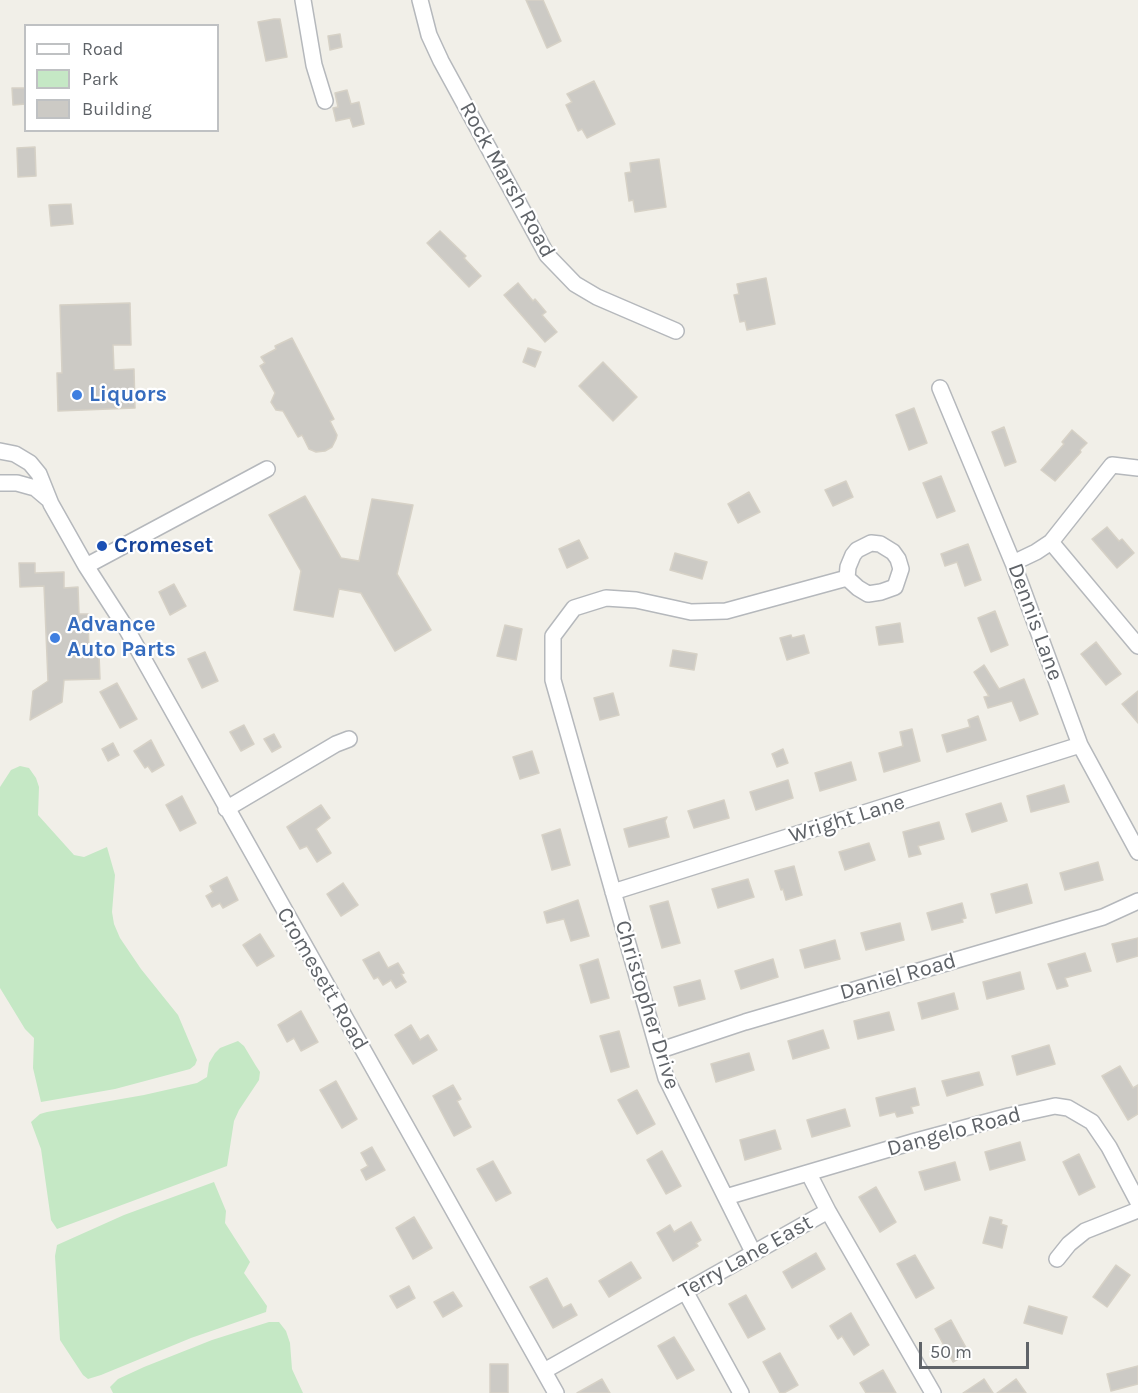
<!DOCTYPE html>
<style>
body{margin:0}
#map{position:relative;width:1138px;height:1393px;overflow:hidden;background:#f1efe8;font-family:Karla,sans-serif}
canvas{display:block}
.legend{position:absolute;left:24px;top:24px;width:195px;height:108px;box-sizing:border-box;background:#fff;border:2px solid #bfc1c3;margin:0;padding:8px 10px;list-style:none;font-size:18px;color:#5f6368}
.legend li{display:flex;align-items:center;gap:12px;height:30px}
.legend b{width:30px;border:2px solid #bfc1c3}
.scale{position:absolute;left:919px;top:1342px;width:110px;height:27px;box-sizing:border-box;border:3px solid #5f6368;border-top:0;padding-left:8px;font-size:18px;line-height:21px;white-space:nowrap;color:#5f6368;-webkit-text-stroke:4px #fff;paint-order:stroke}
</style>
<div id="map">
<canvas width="1138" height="1393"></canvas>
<ul class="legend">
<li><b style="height:8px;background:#fff"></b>Road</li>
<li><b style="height:16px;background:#c5e8c5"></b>Park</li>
<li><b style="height:16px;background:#cccac5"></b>Building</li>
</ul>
<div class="scale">50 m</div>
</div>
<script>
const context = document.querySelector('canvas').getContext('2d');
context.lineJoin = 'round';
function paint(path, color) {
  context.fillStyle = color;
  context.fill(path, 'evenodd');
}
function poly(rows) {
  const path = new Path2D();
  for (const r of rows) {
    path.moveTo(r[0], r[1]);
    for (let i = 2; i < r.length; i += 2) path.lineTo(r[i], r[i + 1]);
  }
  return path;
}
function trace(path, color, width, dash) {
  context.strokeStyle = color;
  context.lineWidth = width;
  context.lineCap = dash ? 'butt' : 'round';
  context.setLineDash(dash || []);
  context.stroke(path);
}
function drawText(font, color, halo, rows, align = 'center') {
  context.font = font + ' Karla,sans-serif';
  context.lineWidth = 4.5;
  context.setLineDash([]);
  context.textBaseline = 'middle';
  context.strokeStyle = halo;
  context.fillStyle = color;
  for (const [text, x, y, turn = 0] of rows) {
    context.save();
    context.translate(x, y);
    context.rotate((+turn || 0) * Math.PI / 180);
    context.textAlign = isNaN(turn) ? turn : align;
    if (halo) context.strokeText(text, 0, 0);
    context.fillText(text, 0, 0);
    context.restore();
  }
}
paint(poly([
 [20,766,29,768,36,778,39,787,38,815,74,855,84,857,107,847,115,875,112,912,114,924,120,938,141,969,178,1015,197,1060,195,1065,190,1069,115,1089,41,1102,33,1068,34,1038,25,1029,0,988,0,787,11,770],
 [238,1041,244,1046,256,1066,260,1072,259,1080,239,1110,234,1121,227,1166,57,1229,51,1220,41,1149,31,1122,40,1114,47,1112,144,1095,197,1083,207,1077,209,1063,215,1053,220,1048],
 [214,1182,226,1211,225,1223,250,1262,244,1273,267,1306,266,1312,191,1338,101,1375,88,1379,83,1375,60,1340,55,1256,57,1245,124,1215],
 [269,1322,279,1322,286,1331,290,1343,292,1369,303,1393,113,1393,110,1387,118,1379,144,1367,212,1340]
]), '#c5e8c5');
const building = poly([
 [526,0,543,0,561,41,547,48,526,0],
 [274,19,280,19,287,57,266,61,258,22,274,19],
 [340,34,342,47,330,50,328,36,340,34],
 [594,81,615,124,587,138,582,129,578,131,566,105,572,102,567,94,594,81],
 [12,88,26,88,26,104,13,105,12,88],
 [347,90,351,104,359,102,364,124,353,127,350,118,336,121,333,108,338,107,335,93,347,90],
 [35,147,36,176,18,177,17,148,35,147],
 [659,159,666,207,635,212,633,200,629,201,625,173,631,172,630,163,659,159],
 [71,204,73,224,51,226,49,205,71,204],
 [440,231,466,256,464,258,481,276,469,287,427,243,440,231],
 [766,278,775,324,747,330,745,321,740,322,734,295,739,294,737,284,766,278],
 [518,283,533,301,535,299,546,312,542,315,557,332,545,342,504,295,518,283],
 [130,303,131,345,113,345,114,370,134,369,135,408,58,411,57,373,62,373,60,305,130,303],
 [292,338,334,419,330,421,337,435,336,439,332,447,325,451,316,452,309,449,302,435,298,437,283,411,276,410,271,402,275,393,260,366,265,363,261,357,276,349,275,346,292,338],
 [528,348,541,352,535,367,523,362,528,348],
 [603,362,637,397,613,421,579,386,603,362],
 [914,408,927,443,909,450,896,415,914,408],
 [1004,427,1016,462,1005,466,992,432,1004,427],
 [1072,430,1087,443,1080,450,1081,452,1055,481,1041,470,1064,444,1062,442,1072,430],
 [941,476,955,511,937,518,923,483,941,476],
 [846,481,853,497,833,506,825,490,846,481],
 [749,492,760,512,738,523,728,504,749,492],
 [305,496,341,558,359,561,372,499,413,505,397,574,431,630,395,651,361,593,339,589,333,617,294,610,301,571,269,515,305,496],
 [1107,527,1119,541,1122,539,1134,553,1117,568,1092,539,1107,527],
 [579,540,588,558,567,568,559,549,579,540],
 [968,544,981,580,965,586,957,562,945,566,941,554,968,544],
 [675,553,707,562,702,579,670,570,675,553],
 [19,563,35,563,35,573,64,572,64,588,78,587,79,614,88,614,89,655,99,654,100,679,64,680,62,702,30,720,33,691,48,681,44,586,20,587,19,563],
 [174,584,186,606,170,615,159,592,174,584],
 [995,611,1008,645,991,652,978,618,995,611],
 [900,623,903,642,879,645,876,627,900,623],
 [505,625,522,629,516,660,497,656,505,625],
 [791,635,792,638,804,635,809,653,787,660,780,638,791,635],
 [1096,642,1121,674,1106,685,1081,654,1096,642],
 [673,650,697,654,694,670,670,666,673,650],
 [205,652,218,681,202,688,188,659,205,652],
 [984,665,999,689,1024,679,1038,714,1020,721,1012,701,988,708,984,697,989,696,974,672,984,665],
 [117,683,137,719,120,728,100,692,117,683],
 [1138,691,1138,723,1122,704,1138,691],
 [613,693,619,715,600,720,594,698,613,693],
 [978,716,986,740,947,752,942,735,970,727,968,720,978,716],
 [244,725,254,744,241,751,230,732,244,725],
 [912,729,920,761,884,772,879,753,903,746,900,732,912,729],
 [274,734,281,747,272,752,264,739,274,734],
 [151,740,164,765,152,772,148,766,145,768,134,751,151,740],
 [113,743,119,755,108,761,102,749,113,743],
 [783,749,788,763,777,767,772,754,783,749],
 [532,751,539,773,520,779,513,757,532,751],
 [851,762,856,780,820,791,815,773,851,762],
 [788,780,793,798,756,810,750,792,788,780],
 [1064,785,1069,802,1031,812,1027,796,1064,785],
 [182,796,196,823,180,831,166,805,182,796],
 [724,800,729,818,694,828,688,811,724,800],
 [1001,803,1007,821,972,832,966,814,1001,803],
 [321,805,330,818,316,829,331,853,317,862,307,846,300,849,287,827,321,805],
 [667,817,665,821,669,837,629,847,624,829,667,817],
 [939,822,944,839,918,846,921,854,909,857,903,832,939,822],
 [560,829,570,865,552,870,542,835,560,829],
 [869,843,875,860,845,870,839,852,869,843],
 [1098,862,1103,880,1065,890,1060,873,1098,862],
 [794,866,802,895,786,900,783,889,781,890,775,871,794,866],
 [227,877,238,900,223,908,220,903,212,907,206,896,213,892,210,886,227,877],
 [748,879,754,897,718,908,712,889,748,879],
 [343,883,358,905,341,916,327,894,343,883],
 [1027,884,1032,903,996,913,991,894,1027,884],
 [578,900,589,936,571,941,564,919,547,923,544,912,578,900],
 [668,901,680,943,662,948,650,906,668,901],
 [962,903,966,918,962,919,963,922,932,930,927,913,962,903],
 [900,923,904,940,866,950,861,933,900,923],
 [260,934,274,956,257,966,243,945,260,934],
 [1138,938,1138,956,1117,962,1112,944,1138,938],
 [835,940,840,959,805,968,800,950,835,940],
 [379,952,388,968,398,963,404,973,401,974,406,982,396,988,391,980,383,985,378,977,374,979,363,960,379,952],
 [1085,953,1091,971,1065,978,1068,986,1057,989,1048,964,1085,953],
 [598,959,609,998,591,1003,580,965,598,959],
 [773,959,778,977,741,989,735,971,773,959],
 [1020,972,1024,989,987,999,983,982,1020,972],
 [700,980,705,999,679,1006,674,987,700,980],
 [954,993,958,1009,922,1019,918,1003,954,993],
 [301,1011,318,1042,301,1051,294,1038,287,1042,278,1025,301,1011],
 [889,1012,894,1030,858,1039,854,1021,889,1012],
 [411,1025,420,1040,428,1035,437,1050,413,1064,395,1035,411,1025],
 [823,1030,829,1048,793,1059,788,1041,823,1030],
 [619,1031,629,1067,611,1072,600,1036,619,1031],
 [1049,1045,1055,1064,1017,1075,1012,1056,1049,1045],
 [749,1053,754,1070,716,1082,711,1064,749,1053],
 [1120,1066,1133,1088,1138,1085,1138,1114,1128,1120,1102,1076,1120,1066],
 [979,1072,983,1085,947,1096,942,1081,979,1072],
 [336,1081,357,1119,342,1128,320,1090,336,1081],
 [453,1085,461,1099,457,1101,471,1127,454,1136,433,1096,453,1085],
 [915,1088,919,1105,911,1107,913,1113,897,1117,895,1112,880,1116,876,1098,915,1088],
 [637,1090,655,1124,637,1134,618,1100,637,1090],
 [845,1109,850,1126,812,1137,807,1120,845,1109],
 [775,1130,781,1149,745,1160,740,1140,775,1130],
 [1020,1142,1025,1160,990,1170,985,1152,1020,1142],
 [372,1147,385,1170,366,1180,361,1170,368,1166,361,1153,372,1147],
 [662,1151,681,1186,666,1194,647,1160,662,1151],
 [1079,1154,1095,1187,1079,1195,1063,1162,1079,1154],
 [493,1161,511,1193,496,1201,477,1169,493,1161],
 [955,1162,960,1180,925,1190,919,1172,955,1162],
 [876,1187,896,1222,880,1232,859,1197,876,1187],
 [414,1217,432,1248,413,1259,396,1228,414,1217],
 [990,1217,1002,1220,1001,1224,1007,1226,1002,1248,983,1243,990,1217],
 [691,1222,701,1240,696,1243,698,1246,673,1261,657,1233,670,1225,674,1232,691,1222],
 [816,1253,825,1269,792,1288,783,1272,816,1253],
 [915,1255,934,1288,916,1298,897,1264,915,1255],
 [631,1262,641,1278,609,1297,599,1281,631,1262],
 [1116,1265,1130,1275,1107,1307,1093,1297,1116,1265],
 [547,1278,563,1308,571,1304,577,1315,553,1328,530,1287,547,1278],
 [409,1286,415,1298,397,1308,390,1296,409,1286],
 [453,1292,462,1306,443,1317,434,1302,453,1292],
 [746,1295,765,1329,748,1338,729,1304,746,1295],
 [1029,1306,1067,1317,1062,1334,1024,1323,1029,1306],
 [851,1313,869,1345,854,1355,842,1336,838,1339,830,1326,851,1313],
 [951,1320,969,1353,953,1362,935,1329,951,1320],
 [674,1337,694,1370,677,1379,658,1346,674,1337],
 [780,1353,798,1385,784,1393,780,1393,763,1362,780,1353],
 [490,1364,508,1364,508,1393,490,1393,490,1364],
 [1138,1366,1138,1384,1111,1391,1107,1374,1138,1366],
 [883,1370,896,1393,866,1393,860,1383,883,1370],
 [602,1379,610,1393,577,1393,602,1379],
 [984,1379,993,1393,963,1393,984,1379],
 [1016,1379,1026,1393,997,1393,1016,1379]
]);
paint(building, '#cccac5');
trace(building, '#d6d1c6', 1.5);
const minor = poly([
 [303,0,314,65,325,101],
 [420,0,429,35,441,61,547,255,575,284,597,297,676,331],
 [940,388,1013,563,1080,745,1138,852],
 [0,451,15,454,30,463,39,474,51,504,86,566,126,628,556,1393],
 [0,483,17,483,35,488,48,499],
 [1051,542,1112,465,1138,468],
 [1013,563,1036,552,1051,542,1138,646],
 [86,566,267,469],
 [226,809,336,744,349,739],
 [613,892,1080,745],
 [658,1051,745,1022,1103,917,1138,901],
 [809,1174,828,1211],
 [726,1197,916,1141,1009,1116,1055,1106,1068,1108,1092,1122,1109,1147,1138,1202],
 [753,1252,666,1078,553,680,553,636,574,608,606,598,636,600,691,612,726,611,847,578,858,588,868,594,881,592,895,587,901,569,898,559,893,552,880,544,871,543,857,550,853,555,848,567,847,578],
 [1057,1259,1069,1244,1085,1231,1138,1210],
 [685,1291,741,1393],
 [544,1371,828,1211,933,1393]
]);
trace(minor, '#b5b8bc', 18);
trace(minor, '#fff', 15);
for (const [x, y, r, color] of [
 [77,395,6,"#3f7fe0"],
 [102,546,6,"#1a4fb4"],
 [55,638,6,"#3f7fe0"]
]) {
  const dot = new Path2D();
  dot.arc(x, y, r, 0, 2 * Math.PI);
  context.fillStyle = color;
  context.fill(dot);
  trace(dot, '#fff', 2);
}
drawText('22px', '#5f6368', '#fff', [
 ["Rock Marsh Road",507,180,61],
 ["Dennis Lane",1035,622,70],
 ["Wright Lane",847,819,-17],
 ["Daniel Road",898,977,-16],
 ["Cromesett Road",322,979,60],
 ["Christopher Drive",647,1005,73],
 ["Dangelo Road",954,1132,-15],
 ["Terry Lane East",746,1257,-29]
]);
drawText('bold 22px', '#366cbe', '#fff', [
 ["Liquors",89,395],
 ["Advance",67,625],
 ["Auto Parts",67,650]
], 'left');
drawText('bold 22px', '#164399', '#fff', [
 ["Cromeset",114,546]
], 'left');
</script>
